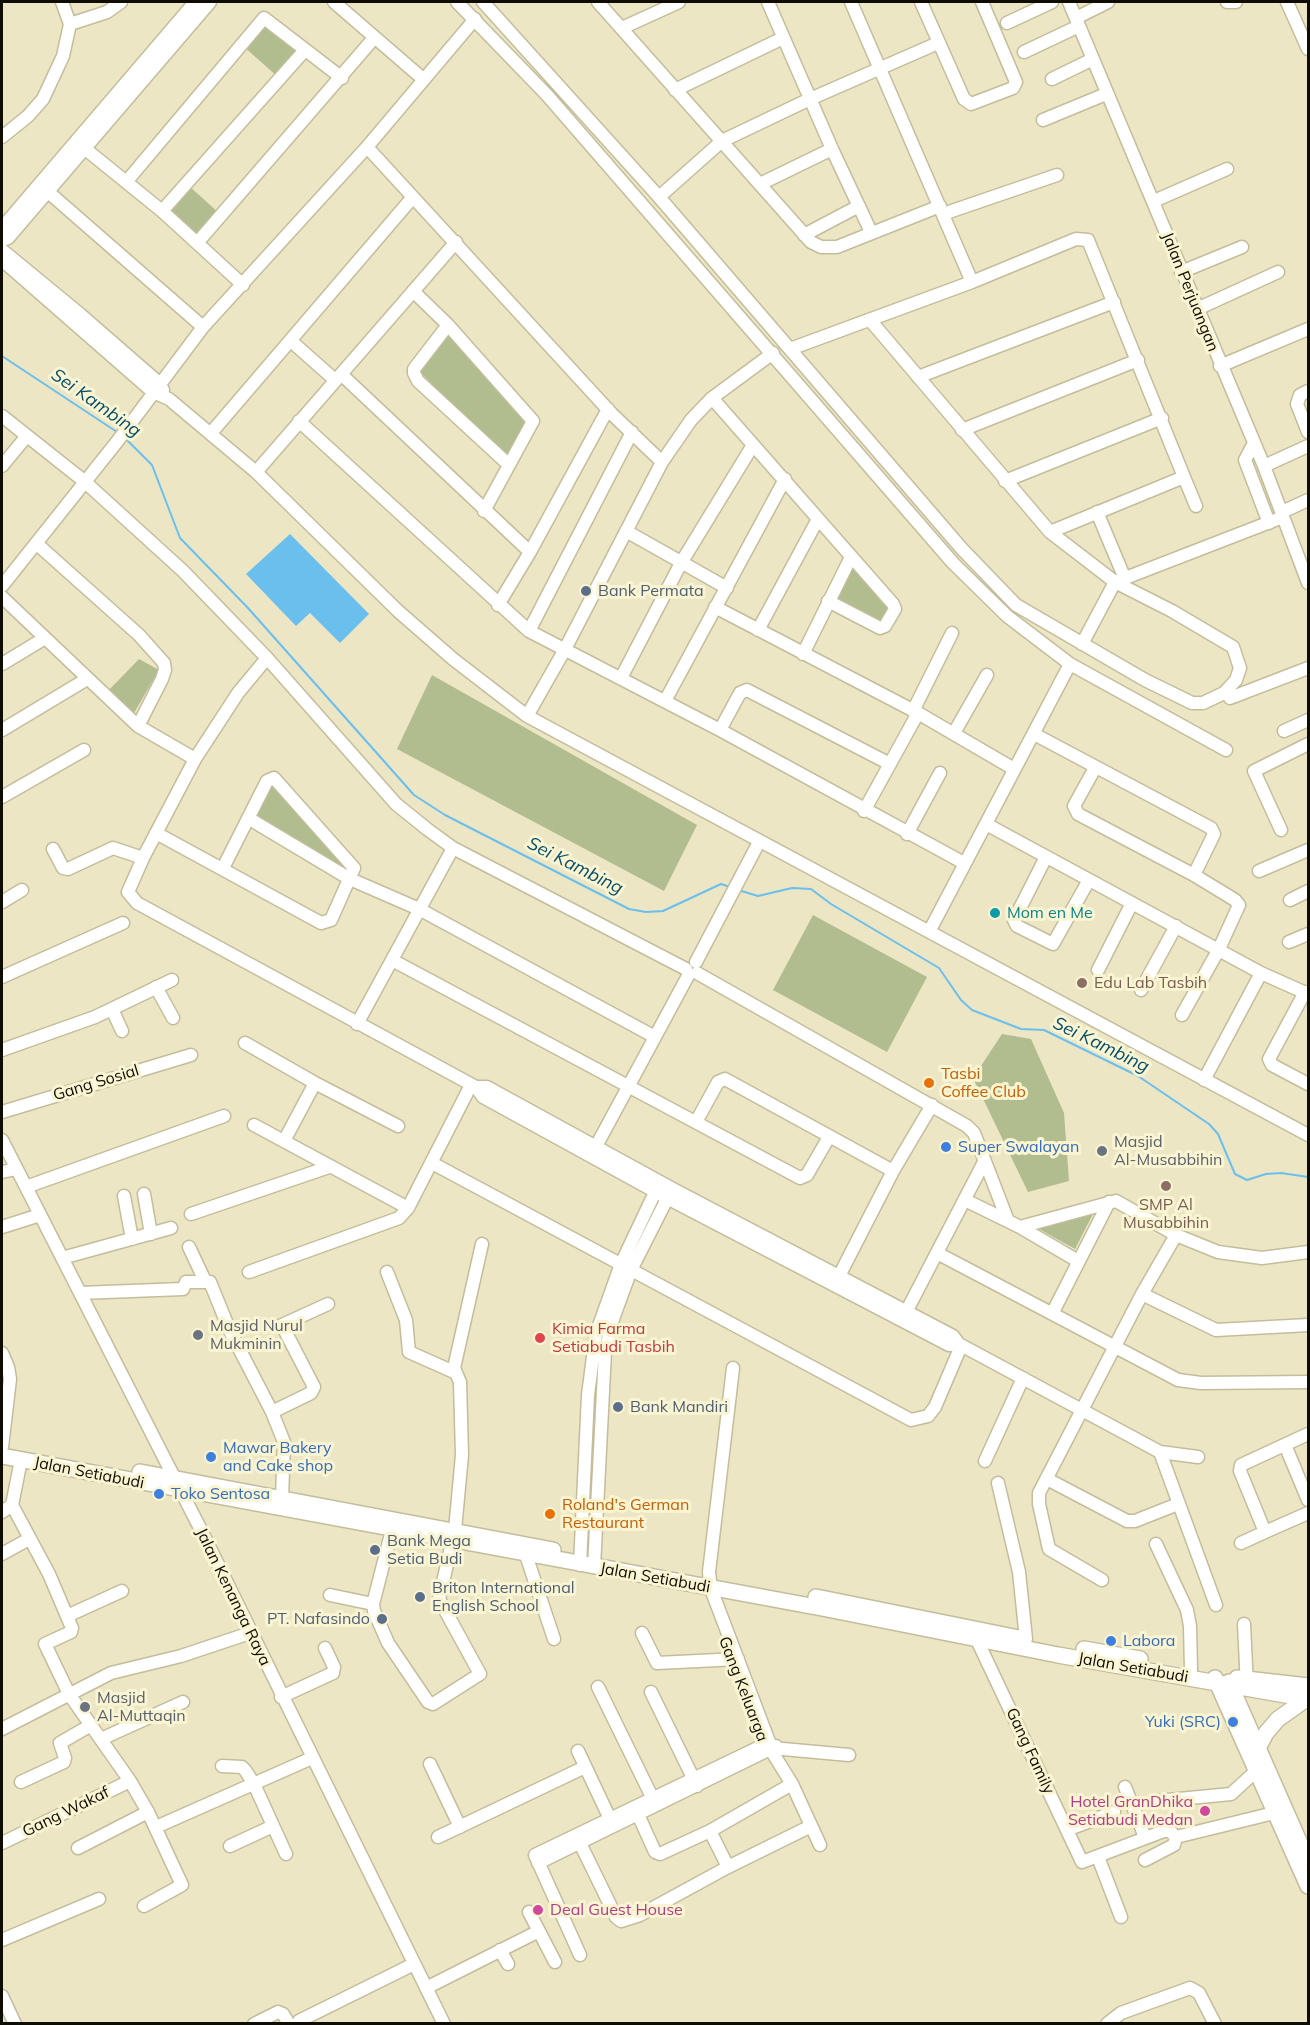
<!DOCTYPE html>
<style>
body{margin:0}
#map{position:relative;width:1310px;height:2025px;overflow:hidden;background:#ece6c4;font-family:Mulish,sans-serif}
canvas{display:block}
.frame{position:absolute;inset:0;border:3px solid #0f0d03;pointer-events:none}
</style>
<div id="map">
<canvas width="1310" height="2025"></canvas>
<div class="frame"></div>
</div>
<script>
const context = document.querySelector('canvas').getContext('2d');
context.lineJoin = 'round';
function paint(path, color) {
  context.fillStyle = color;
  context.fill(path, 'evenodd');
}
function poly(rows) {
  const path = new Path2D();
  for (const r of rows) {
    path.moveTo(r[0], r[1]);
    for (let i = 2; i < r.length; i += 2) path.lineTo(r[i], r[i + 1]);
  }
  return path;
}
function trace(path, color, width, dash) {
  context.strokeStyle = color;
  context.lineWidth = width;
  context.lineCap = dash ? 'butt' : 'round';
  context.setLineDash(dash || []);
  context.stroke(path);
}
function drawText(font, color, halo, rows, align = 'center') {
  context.font = font + ' Mulish,sans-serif';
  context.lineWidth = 6;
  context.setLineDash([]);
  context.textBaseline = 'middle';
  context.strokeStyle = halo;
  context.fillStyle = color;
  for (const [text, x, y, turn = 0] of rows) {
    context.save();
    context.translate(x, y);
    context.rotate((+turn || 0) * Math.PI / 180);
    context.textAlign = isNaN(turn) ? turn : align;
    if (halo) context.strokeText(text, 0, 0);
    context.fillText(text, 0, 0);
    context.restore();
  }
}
paint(poly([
 [264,19,302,52,279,78,242,45],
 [188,185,220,214,197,239,166,213],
 [449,329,530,416,507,459,418,370],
 [852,557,892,605,880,627,830,602],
 [139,659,159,670,134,713,109,690],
 [432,675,697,825,664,891,397,749],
 [272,779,353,871,350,878,250,818],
 [813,915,927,977,887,1052,773,990],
 [1002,1034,1031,1039,1064,1113,1069,1181,1028,1192,973,1078],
 [1094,1212,1075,1249,1039,1229]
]), '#b1bd8f');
paint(poly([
 [290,534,369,614,340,643,310,613,296,626,246,574]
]), '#6bbfed');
trace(poly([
 [2,356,117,432],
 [126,439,152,465,180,538,248,608,414,795,445,815,629,909,646,912,663,911,721,884,730,887],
 [738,890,758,896,792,888,811,889,831,904,939,968,961,1000,972,1010,1021,1029,1044,1030,1138,1076,1209,1124,1218,1134,1235,1174,1247,1180,1266,1174,1281,1173,1308,1177]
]), '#6bbfed', 2);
const minor = poly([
 [334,2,423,79],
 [457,2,547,95,953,563,1007,616,1070,664,1226,750],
 [483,2,659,197,962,549,1016,605,1145,680,1192,703,1203,703,1224,693,1236,680,1240,668,1233,647,1172,611,1115,582,1050,532,870,320],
 [598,2,811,242,821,247,837,247,940,206],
 [768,2,832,149],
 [851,2,972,282],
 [921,2,964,99,971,104,1013,88,1016,82,982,2],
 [1069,2,1264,466,1308,583],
 [1227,2,1236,2],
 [1287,2,1308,49],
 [1076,18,1108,2],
 [1007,23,1052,2],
 [70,24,107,12,121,2],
 [622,28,679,2],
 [1024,52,1079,26],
 [1052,79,1093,59],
 [675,90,783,38],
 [1043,120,1106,94],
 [2,137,28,116,43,99,63,56,70,24,62,2],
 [78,143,162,211,243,285],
 [367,147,612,414,662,462],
 [127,181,264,18,342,78],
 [760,184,832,149,871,232],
 [46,190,203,327],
 [659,197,722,141,810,99,938,43],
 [1154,201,1227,169],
 [162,211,305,50],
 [943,214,1057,175],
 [2,228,195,2],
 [804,235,859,206],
 [2,240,8,238,210,2],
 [197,243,374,38],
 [2,250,81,315,159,383,163,390],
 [2,260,153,392,169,399,256,472,398,611,453,659,527,716,1308,1135],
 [1181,272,1242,247],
 [413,291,448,325,533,421,484,511],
 [1197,309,1278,272],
 [448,325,414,369,414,373,418,381,509,465],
 [291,341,335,380],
 [790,349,972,282,1076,239,1088,240,1184,477,1050,532],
 [1220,366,1308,329],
 [341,374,530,552],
 [918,377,1114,302],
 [1308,391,1300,395,1297,404,1308,432],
 [712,398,893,604,895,609,885,626,880,628,828,601],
 [2,416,84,481,183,571,267,658,396,804,427,829,453,848,686,969],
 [299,421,529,631,720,730,964,863],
 [962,430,1138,360],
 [211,433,413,197],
 [1254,443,1245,460,1269,523],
 [2,466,26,437],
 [1264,466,1308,446],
 [256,472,456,242],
 [1184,477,1196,506],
 [1005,481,1162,418],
 [1097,512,1125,579],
 [1282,512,1308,500],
 [626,531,727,588],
 [37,544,139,635,164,663,165,670,162,679,138,726],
 [2,586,116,443,203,327,367,147,475,19],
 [2,597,138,726,195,759],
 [498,605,530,552,608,409],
 [715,607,918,713,1014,769],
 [758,630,818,519],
 [529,631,632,432],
 [1082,644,1115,582,1283,517],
 [803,654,851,557],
 [267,658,238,693,195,759,143,858,128,892,137,903,476,1087,483,1097,667,1198,949,1345,959,1344],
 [2,664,45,638],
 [621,678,681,563,753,445],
 [1230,698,1308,668],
 [665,701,785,479],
 [913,711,952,633],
 [527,716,564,651,662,462,691,420,712,398,773,353],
 [2,730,87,679],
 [720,730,740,693,747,690,890,764],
 [1284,731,1308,720],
 [954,733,987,675],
 [1034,734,1211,828,1214,834,1194,875],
 [1095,768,1074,806,1078,814,1194,875,1235,900,1239,905,1219,949,1182,1015],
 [2,797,84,750],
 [864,811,918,713],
 [248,818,350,879,419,909,655,1037],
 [986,824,1261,973,1308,994],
 [1281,830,1254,771,1308,744],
 [156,833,321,923,331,920,354,868,274,778,267,781,223,868],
 [907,834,940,773],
 [53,849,63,868,68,869,113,848,143,858],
 [1046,857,1014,920,1017,926,1053,944,1089,880],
 [1259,871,1308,850],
 [1290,900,1308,891],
 [2,902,22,890],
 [930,930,1070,664],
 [1289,942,1308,934],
 [392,960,800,1178,807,1175,829,1137],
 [696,962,759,842],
 [1098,970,1132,903],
 [697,973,967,1126,974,1133,1008,1221],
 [2,977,123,923],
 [156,987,173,1018],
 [1141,990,1176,926],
 [1305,992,1269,1059,1272,1065,1308,1084],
 [112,1009,122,1031],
 [357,1024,453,848],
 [245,1043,315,1083],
 [2,1050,95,1017,172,980],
 [1204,1080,1261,973],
 [476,1087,487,1087,673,1189,953,1336,959,1344,1160,1452,1216,1605],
 [2,1112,191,1055],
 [696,1122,718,1082,725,1079,893,1171],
 [254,1125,408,1208],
 [2,1140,203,1534,444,2024],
 [284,1141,315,1083,398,1126],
 [593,1152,689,974],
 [432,1163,911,1420,928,1416,935,1407,961,1346],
 [2,1172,16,1169],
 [26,1187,224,1116],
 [144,1194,151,1234],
 [124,1196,132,1239],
 [965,1200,1020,1227,1078,1261],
 [191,1214,329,1167],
 [2,1227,40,1215],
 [1020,1227,1116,1201,1176,1235,1218,1252,1262,1258,1308,1252],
 [189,1247,205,1281],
 [937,1253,1178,1380,1201,1383,1308,1382],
 [62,1258,171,1228],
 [249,1272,399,1218,408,1208,471,1085],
 [387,1272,406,1320,409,1352,454,1372],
 [836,1282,893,1171,932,1105],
 [80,1293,183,1289,186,1282,210,1282,230,1331,272,1412,284,1442,282,1498],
 [1142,1294,1216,1330,1308,1325],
 [1053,1312,1109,1202],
 [903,1318,984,1162],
 [2,1353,8,1367,10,1379,2,1447],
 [733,1368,709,1572,711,1589,774,1755,792,1784,820,1845],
 [272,1412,311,1393,314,1387,282,1325,328,1304],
 [1285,1445,1308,1500],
 [1160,1452,1198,1457],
 [21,1460,12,1505,49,1574,72,1628,71,1632,45,1644,69,1694,130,1781,148,1812,182,1885,144,1906],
 [985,1461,1023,1378],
 [1047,1479,1127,1521,1135,1521,1178,1504],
 [998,1483,1019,1572,1026,1639],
 [2,1512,12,1505],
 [392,1530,373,1604,374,1611,388,1643,428,1702,433,1704,480,1674,439,1599,455,1530,462,1455,460,1382,454,1368,482,1244],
 [1265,1532,1308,1513],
 [1241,1543,1265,1532,1240,1471,1241,1465,1308,1434],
 [1156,1544,1187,1610,1190,1626,1191,1670],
 [2,1554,29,1539],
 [526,1555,554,1639],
 [580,1565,588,1395,596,1334,621,1264,658,1186],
 [594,1567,605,1352,613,1319,631,1270,670,1193],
 [1102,1580,1049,1549,1039,1504,1039,1493,1142,1294,1176,1235],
 [330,1595,373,1604],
 [67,1616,122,1591],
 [1244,1624,1247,1686],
 [642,1633,657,1663,738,1659],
 [977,1640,1082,1862,1164,1831,1170,1831,1176,1837],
 [598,1687,652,1797],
 [651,1692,697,1786],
 [281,1697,333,1673,334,1667,325,1648],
 [2,1729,111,1673,181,1656,250,1633],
 [101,1739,183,1702],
 [578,1751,610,1819],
 [430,1764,460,1827],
 [222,1766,242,1767,245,1770,254,1784,286,1854],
 [21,1782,64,1762,65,1758,60,1743,91,1725],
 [1125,1787,1145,1837],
 [1158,1801,1231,1794,1255,1772],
 [636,1810,655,1852,660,1854,710,1831,792,1784],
 [156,1827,312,1758],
 [1067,1830,1114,1812],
 [710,1831,728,1867,811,1826],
 [438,1837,585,1767],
 [577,1837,616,1917,621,1921,640,1915,728,1867],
 [2,1843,130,1781],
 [230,1846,273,1826],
 [78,1848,148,1812],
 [1098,1857,1121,1917],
 [1145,1860,1174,1845,1176,1837,1274,1813],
 [538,1863,772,1748,849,1755],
 [529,1912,555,1962],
 [2,1940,99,1899],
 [500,1950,508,1964],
 [580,1955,535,1855,764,1745,776,1746],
 [426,1988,539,1931],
 [2,1996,15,2024],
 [299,2021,414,1964],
 [254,2024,278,2012,283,2014,289,2024],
 [1107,2024,1121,2013,1190,1988,1199,1993,1215,2024]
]);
const major = poly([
 [2,1456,827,1609,1058,1655,1308,1699],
 [140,1472,553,1550],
 [816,1597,1019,1638],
 [1084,1649,1140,1659],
 [1215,1678,1308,1886],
 [1237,1678,1308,1686],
 [1229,1682,1306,1857],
 [1257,1750,1266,1733,1278,1719,1305,1700]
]);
trace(minor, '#c3bd9c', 15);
trace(major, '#c3bd9c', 18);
trace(minor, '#fff', 12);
trace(major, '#fff', 15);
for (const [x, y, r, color] of [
 [586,591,6,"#5c6f8a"],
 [995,913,6,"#0f9aa8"],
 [1082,983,6,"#8d6e63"],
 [929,1083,6,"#e8710a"],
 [946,1147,6,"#3f7fe0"],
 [1102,1151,6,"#6b7280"],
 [1166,1186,6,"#8d6e63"],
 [198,1335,6,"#6b7280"],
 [540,1338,6,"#e0444e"],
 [618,1407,6,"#5c6f8a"],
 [211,1457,6,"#3f7fe0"],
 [159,1494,6,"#3f7fe0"],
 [550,1514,6,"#e8710a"],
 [375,1550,6,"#5c6f8a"],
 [420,1597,6,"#5c6f8a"],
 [382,1619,6,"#5c6f8a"],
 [1111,1641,6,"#3f7fe0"],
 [85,1707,6,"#6b7280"],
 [1233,1722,6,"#3f7fe0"],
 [1205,1811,6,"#d1479c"],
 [538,1910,6,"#d1479c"]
]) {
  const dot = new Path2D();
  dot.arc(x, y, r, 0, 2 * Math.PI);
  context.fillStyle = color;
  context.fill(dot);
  trace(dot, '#f9f4d1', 2);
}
drawText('16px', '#0f0d03', '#f9f4d1', [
 ["Jalan Perjuangan",1190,292,68],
 ["Gang Sosial",96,1083,-17],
 ["Jalan Setiabudi",89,1473,11],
 ["Jalan Setiabudi",655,1578,10],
 ["Jalan Kenanga Raya",233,1597,64],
 ["Jalan Setiabudi",1133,1668,10],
 ["Gang Keluarga",743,1689,69],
 ["Gang Family",1030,1751,65],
 ["Gang Wakaf",66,1812,-26]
]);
drawText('16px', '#4e5e75', '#f9f4d1', [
 ["Bank Permata",598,591],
 ["Bank Mandiri",630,1407],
 ["Bank Mega",387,1541],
 ["Setia Budi",387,1559],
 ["Briton International",432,1588],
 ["English School",432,1606],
 ["PT. Nafasindo",370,1619,"right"]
], 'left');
drawText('16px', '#0d838f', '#f9f4d1', [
 ["Mom en Me",1007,913]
], 'left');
drawText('16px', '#785e54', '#f9f4d1', [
 ["Edu Lab Tasbih",1094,983],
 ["SMP Al",1166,1205,"center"],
 ["Musabbihin",1166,1223,"center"]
], 'left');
drawText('16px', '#c56008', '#f9f4d1', [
 ["Tasbi",941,1074],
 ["Coffee Club",941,1092],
 ["Roland's German",562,1505],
 ["Restaurant",562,1523]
], 'left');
drawText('16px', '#5b616d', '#f9f4d1', [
 ["Masjid",1114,1142],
 ["Al-Musabbihin",1114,1160],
 ["Masjid Nurul",210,1326],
 ["Mukminin",210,1344],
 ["Masjid",97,1698],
 ["Al-Muttaqin",97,1716]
], 'left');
drawText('16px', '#366cbe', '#f9f4d1', [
 ["Super Swalayan",958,1147],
 ["Mawar Bakery",223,1448],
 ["and Cake shop",223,1466],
 ["Toko Sentosa",171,1494],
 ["Labora",1123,1641],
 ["Yuki (SRC)",1221,1722,"right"]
], 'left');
drawText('16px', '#be3a42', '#f9f4d1', [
 ["Kimia Farma",552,1329],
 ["Setiabudi Tasbih",552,1347]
], 'left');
drawText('16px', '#b23c85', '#f9f4d1', [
 ["Hotel GranDhika",1193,1802],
 ["Setiabudi Medan",1193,1820],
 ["Deal Guest House",550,1910,"left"]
], 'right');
drawText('italic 18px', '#064d6c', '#f9f4d1', [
 ["Sei Kambing",96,403,35],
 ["Sei Kambing",575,866,27],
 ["Sei Kambing",1101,1045,26]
]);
</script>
